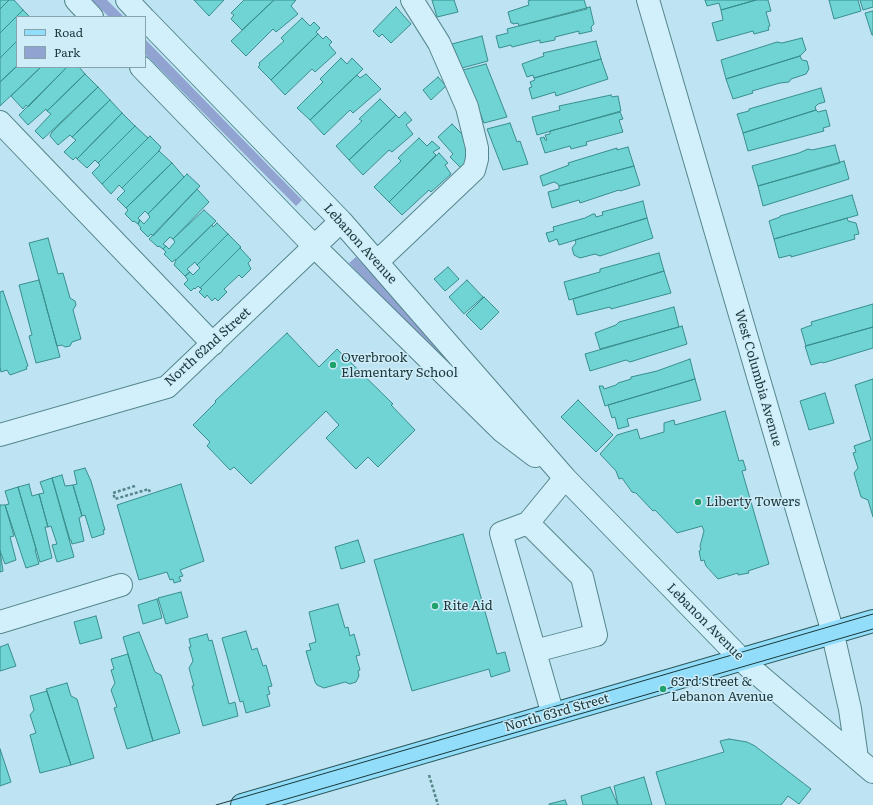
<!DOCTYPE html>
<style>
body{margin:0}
#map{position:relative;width:873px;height:805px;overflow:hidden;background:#bee3f2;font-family:Literata,serif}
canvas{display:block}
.legend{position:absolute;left:16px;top:16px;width:130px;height:52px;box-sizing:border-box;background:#cfecf9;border:1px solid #87a4ad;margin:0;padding:5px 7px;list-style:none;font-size:12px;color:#1b383a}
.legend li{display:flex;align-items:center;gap:8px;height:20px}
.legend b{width:20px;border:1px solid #87a4ad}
</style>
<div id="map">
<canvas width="873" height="805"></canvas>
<ul class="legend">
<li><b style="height:5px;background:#92ddfa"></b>Road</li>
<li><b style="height:11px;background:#91a4d1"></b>Park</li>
</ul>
</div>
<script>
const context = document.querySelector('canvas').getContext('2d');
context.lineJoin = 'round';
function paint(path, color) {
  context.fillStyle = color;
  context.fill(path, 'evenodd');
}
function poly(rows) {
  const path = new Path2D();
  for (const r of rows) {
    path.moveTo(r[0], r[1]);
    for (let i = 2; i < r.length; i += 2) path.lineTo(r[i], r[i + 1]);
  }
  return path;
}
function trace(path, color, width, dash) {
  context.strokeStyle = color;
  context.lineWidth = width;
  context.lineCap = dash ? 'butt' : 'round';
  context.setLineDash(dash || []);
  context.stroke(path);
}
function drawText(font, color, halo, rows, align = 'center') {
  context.font = font + ' Literata,serif';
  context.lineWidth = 3;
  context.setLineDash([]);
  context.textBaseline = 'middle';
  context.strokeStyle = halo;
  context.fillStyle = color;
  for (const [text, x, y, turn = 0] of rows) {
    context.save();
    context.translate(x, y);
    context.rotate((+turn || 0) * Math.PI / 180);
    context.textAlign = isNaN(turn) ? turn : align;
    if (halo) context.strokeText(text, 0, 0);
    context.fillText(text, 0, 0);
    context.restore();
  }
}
paint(poly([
 [92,0,107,0,124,17,109,17],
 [145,39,302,200,296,206,145,54],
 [356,257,516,425,508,432,349,263]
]), '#91a4d1');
const building = poly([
 [0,0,9,0,0,9,0,0],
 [9,0,14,0,23,10,0,33,0,9,9,0],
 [194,0,224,0,209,16,194,0],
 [244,0,274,0,242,30,231,19,234,15,231,13,244,0],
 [274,0,296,0,291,6,298,14,276,32,273,29,246,56,231,41,274,0],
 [432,0,454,0,458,12,437,17,432,0],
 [584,0,587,9,519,26,518,23,513,24,513,23,511,23,508,12,529,5,528,1,531,0,584,0],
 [705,0,756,0,721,10,719,3,707,6,705,0],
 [756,0,768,0,771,11,766,12,770,26,768,27,769,30,754,34,753,31,717,41,712,23,723,20,721,10,756,0],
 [829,0,858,0,861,11,834,19,829,0],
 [860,0,873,0,873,7,863,10,860,0],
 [396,7,411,24,391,43,382,34,379,37,373,31,396,7],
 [590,7,594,24,591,27,592,31,579,34,579,31,555,37,555,40,540,43,540,40,512,47,511,45,499,48,496,36,508,33,507,29,590,7],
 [23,10,30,17,17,17,17,41,0,58,0,33,23,10],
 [873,11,873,35,872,35,865,13,873,11],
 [302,18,310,26,314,22,320,28,316,32,318,34,271,80,258,67,260,65,259,63,284,41,281,38,302,18],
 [318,34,323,39,326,36,332,42,329,45,336,53,315,72,312,69,285,95,271,80,318,34],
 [482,36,488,61,462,68,452,44,482,36],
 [802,38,806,50,800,56,726,79,721,60,777,42,782,43,802,38],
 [17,41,17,66,0,82,0,58,17,41],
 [596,41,601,59,534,78,533,75,527,77,522,64,544,56,543,53,596,41],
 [800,56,802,60,807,61,809,69,806,74,791,79,789,82,780,83,752,91,753,93,733,99,726,79,800,56],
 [341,58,347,64,352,58,363,69,310,120,297,108,323,82,320,79,341,58],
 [601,59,608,79,556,96,555,92,532,99,529,88,532,87,530,82,535,80,534,78,601,59],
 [486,64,507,117,484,123,463,70,486,64],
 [17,66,41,67,0,106,0,82,17,66],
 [41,67,67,67,28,107,26,105,23,109,11,96,41,67],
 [67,67,79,67,85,74,47,111,46,109,28,125,19,115,67,67],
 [85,74,98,87,43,139,35,131,51,114,47,111,85,74],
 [366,74,381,89,353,113,350,110,324,135,310,120,357,75,360,78,366,74],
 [438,77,446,86,431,100,423,90,438,77],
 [98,87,110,100,72,137,70,135,58,145,50,136,52,132,98,87],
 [821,88,825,102,818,104,815,107,816,110,743,133,737,114,749,111,749,109,821,88],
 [611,95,612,97,618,96,621,111,537,135,532,117,560,110,559,106,611,95],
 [380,99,396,115,349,160,336,146,362,121,359,119,380,99],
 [110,100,122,113,77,159,76,157,73,160,64,152,76,140,72,137,110,100],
 [816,110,818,112,826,110,830,126,823,128,824,131,748,151,743,133,816,110],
 [405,112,412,120,406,125,413,134,392,152,389,150,363,175,349,160,396,115,399,118,405,112],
 [620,112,623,119,619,120,623,132,586,142,587,145,571,149,570,146,545,153,540,138,544,137,545,140,547,140,545,135,550,134,550,131,620,112],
 [122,113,135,126,98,163,95,160,87,168,77,159,122,113],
 [510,123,517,142,520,141,528,164,503,170,487,129,510,123],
 [452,124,469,141,475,157,462,169,450,157,453,154,438,137,452,124],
 [135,126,148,138,102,184,92,173,100,165,98,163,135,126],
 [150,136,161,147,159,151,122,188,119,185,111,194,102,184,150,136],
 [419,138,427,146,432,141,440,148,433,152,436,155,389,202,374,187,401,161,398,158,419,138],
 [835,145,840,163,758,186,752,166,799,153,808,149,812,150,835,145],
 [628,147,634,166,559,186,558,184,554,182,543,186,540,176,569,165,568,163,617,148,617,150,628,147],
 [159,151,172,163,126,208,117,199,125,191,122,188,159,151],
 [439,153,448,163,445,165,451,174,431,192,429,190,402,215,389,202,439,153],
 [844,161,849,179,763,206,758,186,844,161],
 [172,163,184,177,148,214,145,211,138,218,140,220,138,224,134,221,133,222,125,214,128,210,126,208,172,163],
 [634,166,640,185,620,191,619,190,580,203,579,200,552,208,548,192,559,189,559,186,634,166],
 [187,174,200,186,153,236,151,234,148,237,140,229,141,228,138,224,140,220,144,224,150,217,148,214,187,174],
 [197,189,209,202,173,239,170,237,163,244,166,246,163,249,159,246,158,247,149,239,197,189],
 [852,195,858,215,774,239,769,221,780,217,780,216,852,195],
 [643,201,647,218,559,245,557,239,549,242,546,233,554,231,553,227,585,218,593,214,595,214,596,217,603,215,602,212,643,201],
 [204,210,216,221,176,260,176,259,172,262,164,254,166,252,163,249,166,246,169,249,175,242,173,239,204,210],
 [647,218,653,238,600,256,595,254,580,258,574,255,572,248,576,243,575,240,647,218],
 [847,218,848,221,856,223,859,234,854,235,855,239,791,257,791,255,779,258,774,239,847,218],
 [217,223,228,234,197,265,195,262,187,269,190,272,185,276,174,265,176,260,212,225,213,227,217,223],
 [228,234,241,247,200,288,198,286,195,289,194,288,191,291,184,284,188,280,185,276,190,272,193,275,200,268,197,265,228,234],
 [48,238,58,274,63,273,70,298,75,301,76,305,73,310,81,339,72,342,70,346,65,347,62,345,57,346,29,243,48,238],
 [240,248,251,260,248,263,251,269,242,278,239,275,224,289,227,292,218,301,215,298,212,301,207,295,205,298,199,292,202,289,200,288,240,248],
 [659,253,664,271,569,300,564,282,600,272,600,269,659,253],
 [448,267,459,279,445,291,434,279,448,267],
 [664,271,671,293,611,309,610,307,577,315,573,299,664,271],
 [39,280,60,357,36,363,29,336,32,335,19,285,39,280],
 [467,280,483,297,464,314,449,297,467,280],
 [3,291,28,366,26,367,27,369,10,375,7,370,1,372,0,367,0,292,3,291],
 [484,297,499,312,481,330,466,315,484,297],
 [873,304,873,327,806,346,801,329,812,325,811,322,873,304],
 [674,307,679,327,600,349,595,333,616,325,619,322,674,307],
 [682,326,687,344,630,362,626,360,590,371,585,354,682,326],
 [873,327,873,348,823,363,822,362,811,365,805,346,873,327],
 [287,333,319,367,337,349,393,404,391,405,415,430,378,467,368,457,356,469,326,438,339,425,326,411,251,484,234,467,230,470,207,446,210,442,193,425,216,402,215,401,287,333],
 [690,359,695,379,605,406,599,386,603,386,604,389,616,385,618,383,631,379,631,377,657,371,690,359],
 [695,379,701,400,627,419,629,426,618,429,615,417,612,418,608,405,695,379],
 [873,379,873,517,868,500,861,497,854,473,858,468,853,453,856,452,854,446,871,440,855,385,873,379],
 [825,393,834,423,809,430,800,401,825,393],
 [578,400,613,435,596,452,561,417,578,400],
 [725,411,739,461,743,460,746,470,742,471,769,564,748,571,749,573,738,575,738,573,718,579,706,566,704,560,701,561,699,551,701,550,700,546,704,531,702,526,677,533,655,510,653,511,636,493,632,492,622,478,619,479,616,471,600,454,617,435,637,429,640,439,664,432,664,423,674,420,675,425,725,411],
 [85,468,91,481,105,530,103,530,104,534,92,538,85,515,82,516,73,485,77,484,74,471,85,468],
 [62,475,65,486,73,485,82,516,79,518,84,541,72,544,71,540,70,540,52,478,62,475],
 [52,478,74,557,57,562,52,545,57,544,51,526,48,527,39,494,44,493,40,482,52,478],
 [29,484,32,496,39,494,48,527,45,527,52,558,40,562,18,487,29,484],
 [181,484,204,561,180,570,183,576,179,577,181,581,174,583,173,579,170,580,167,572,139,580,117,505,181,484],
 [18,487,36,549,35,550,39,564,26,568,5,505,9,504,5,491,18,487],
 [0,505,5,505,14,536,10,537,16,560,5,564,0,551,0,505],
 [463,534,497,654,505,652,510,671,491,677,489,669,412,691,374,560,463,534],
 [358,540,365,562,341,569,335,547,358,540],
 [0,551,3,571,0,572,0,551],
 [181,592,188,617,166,624,158,598,181,592],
 [157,599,162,618,143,624,138,605,157,599],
 [338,604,345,628,348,627,350,636,354,634,360,655,356,656,360,670,358,671,359,676,356,682,350,684,345,682,324,688,317,685,315,682,306,651,311,650,309,644,316,642,309,612,338,604],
 [96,616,102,638,80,644,74,622,96,616],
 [246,631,252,650,257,648,263,666,266,665,272,686,268,687,270,694,267,695,270,706,246,713,243,701,240,702,222,638,246,631],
 [139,632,155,672,161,675,180,733,153,741,123,637,139,632],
 [207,634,209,641,212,640,229,704,235,702,238,716,203,726,192,686,194,686,189,668,193,661,189,647,191,647,189,639,207,634],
 [8,644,16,666,0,671,0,647,8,644],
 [128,654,153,741,127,749,114,708,117,707,111,690,115,683,111,670,114,669,111,659,128,654],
 [67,683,71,696,77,699,94,758,71,765,46,689,67,683],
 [47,691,71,765,40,773,30,735,36,733,30,715,34,710,30,696,47,691],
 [729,739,747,742,755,746,811,789,799,804,788,796,781,805,666,805,656,772,724,752,720,741,729,739],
 [0,749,11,782,0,786,0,749],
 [644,777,652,805,618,805,614,786,644,777],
 [610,787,618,805,583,805,581,796,610,787],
 [565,800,567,805,549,805,549,804,565,800]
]);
paint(building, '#70d4d4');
trace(building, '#388e8d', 1);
const minor = poly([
 [76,0,92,17],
 [127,0,143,17],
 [648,0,831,626,850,709,857,758],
 [145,19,341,221,565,478,747,665,873,772],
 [141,67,315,247,502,431,535,456],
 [0,122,213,344],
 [377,262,474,170,477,159,477,148,467,107,439,43,412,0],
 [0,435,167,387,341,221],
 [528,523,565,478],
 [0,622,121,585],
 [535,651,596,635,582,577,528,523,501,533,551,708,553,714]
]);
const major = poly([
 [242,805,873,621]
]);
trace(minor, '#55868c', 24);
trace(major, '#2a575a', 24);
trace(poly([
 [135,486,113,493,115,499,149,489,150,494],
 [429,775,438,805]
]), '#55868c', 2.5, [3, 2]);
trace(minor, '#d2f0fc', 22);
trace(major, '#92ddfa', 22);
trace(poly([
 [216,805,873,614],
 [266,805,873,629]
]), '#1b383a', 1);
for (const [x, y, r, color] of [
 [333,365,4,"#1fa26b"],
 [698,502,4,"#1fa26b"],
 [435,606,4,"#1fa26b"],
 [663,689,4,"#1fa26b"]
]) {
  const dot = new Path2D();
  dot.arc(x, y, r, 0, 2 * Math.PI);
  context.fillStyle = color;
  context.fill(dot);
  trace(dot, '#cfecf9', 1.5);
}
drawText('13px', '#1b383a', '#cfecf9', [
 ["Lebanon Avenue",360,244,48],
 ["North 62nd Street",208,347,-42],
 ["West Columbia Avenue",758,378,74],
 ["Lebanon Avenue",705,622,45],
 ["North 63rd Street",557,713,-16]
]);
drawText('13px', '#1b383a', '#cfecf9', [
 ["Overbrook",341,358],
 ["Elementary School",341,373],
 ["Liberty Towers",706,502],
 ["Rite Aid",443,606],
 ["63rd Street &",671,682],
 ["Lebanon Avenue",671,697]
], 'left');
</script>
